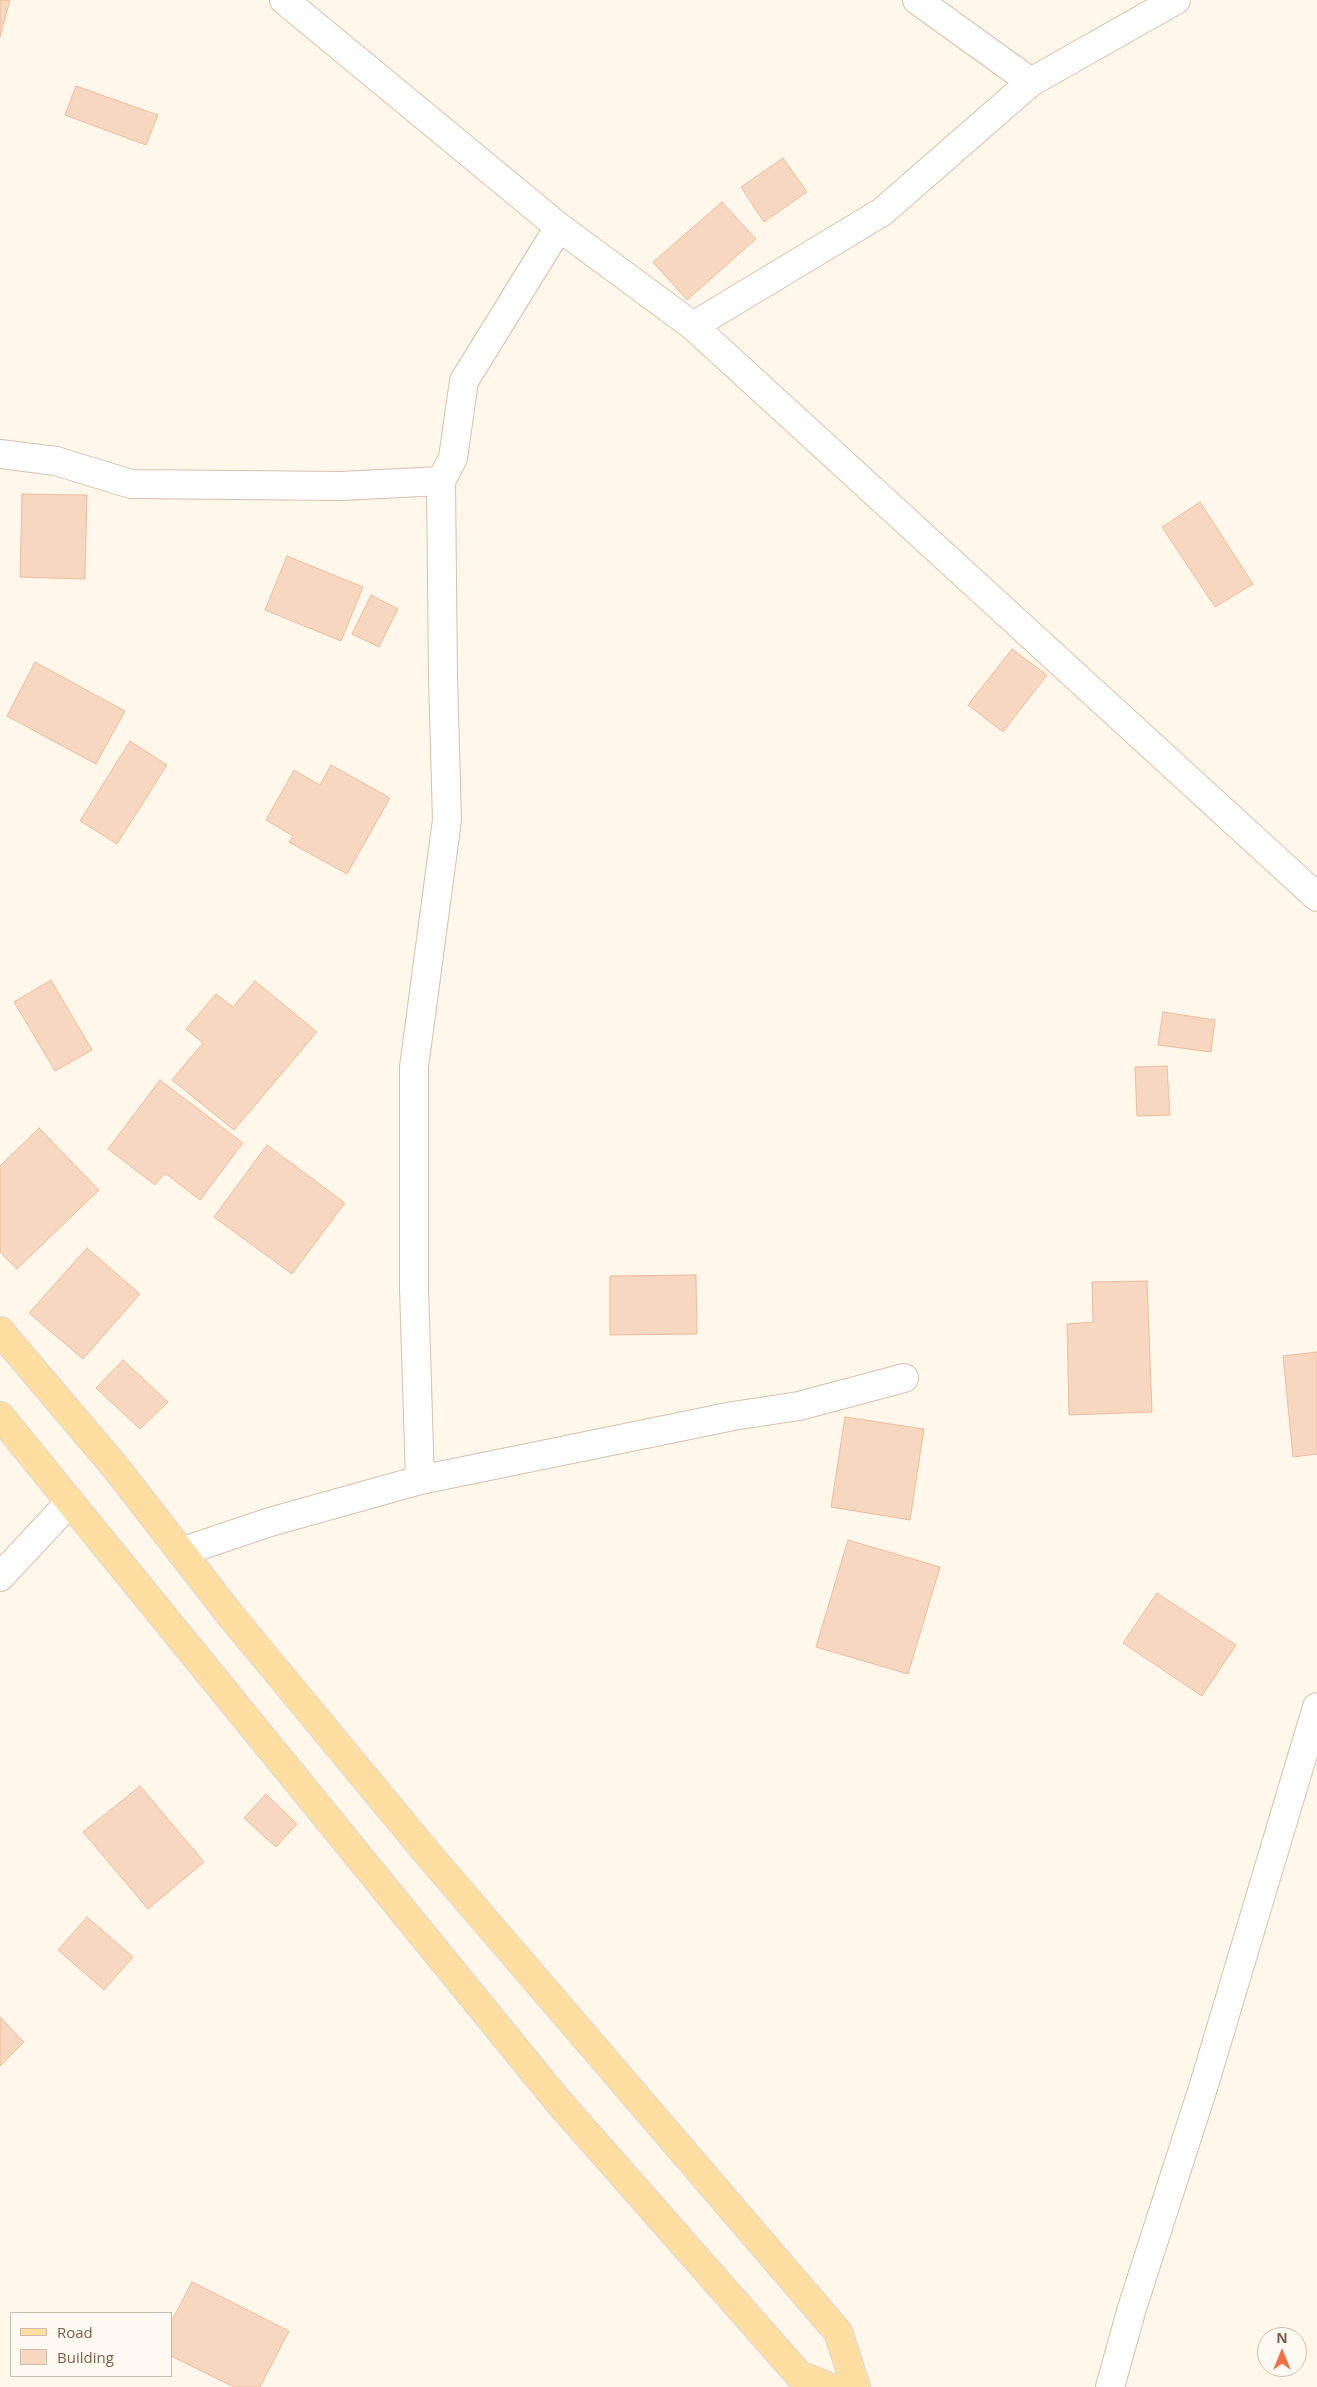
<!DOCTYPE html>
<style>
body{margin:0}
#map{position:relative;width:1317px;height:2387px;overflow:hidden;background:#fef7ea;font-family:"Open Sans",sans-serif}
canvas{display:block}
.legend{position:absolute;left:10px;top:2312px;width:162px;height:65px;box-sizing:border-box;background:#fffbf3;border:1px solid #cbbcaf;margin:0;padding:6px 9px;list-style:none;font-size:15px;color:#7d5d49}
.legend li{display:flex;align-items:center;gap:10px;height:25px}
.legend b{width:25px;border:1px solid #cbbcaf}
.north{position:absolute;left:1257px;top:2327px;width:50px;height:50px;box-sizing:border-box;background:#fffbf3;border:1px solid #cbbcaf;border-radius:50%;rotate:0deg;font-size:14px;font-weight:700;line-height:20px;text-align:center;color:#7d5d49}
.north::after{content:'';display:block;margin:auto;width:18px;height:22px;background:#f37145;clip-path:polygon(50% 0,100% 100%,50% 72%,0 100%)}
</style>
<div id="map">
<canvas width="1317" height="2387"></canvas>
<ul class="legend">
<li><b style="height:6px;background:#ffdfa1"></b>Road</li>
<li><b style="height:14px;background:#f7d7bf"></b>Building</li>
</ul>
<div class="north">N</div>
</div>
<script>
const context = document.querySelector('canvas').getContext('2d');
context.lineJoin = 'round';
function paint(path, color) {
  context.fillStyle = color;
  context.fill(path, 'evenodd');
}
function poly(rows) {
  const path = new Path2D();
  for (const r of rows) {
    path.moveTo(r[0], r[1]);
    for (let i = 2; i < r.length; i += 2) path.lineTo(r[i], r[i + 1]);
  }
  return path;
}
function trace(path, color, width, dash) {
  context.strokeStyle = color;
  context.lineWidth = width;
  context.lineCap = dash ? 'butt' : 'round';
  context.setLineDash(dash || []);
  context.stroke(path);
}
const building = poly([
 [0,0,10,0,0,37,0,0],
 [76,86,158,115,146,145,65,115,76,86],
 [783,158,807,192,764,222,741,187,783,158],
 [722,202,756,239,687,300,653,262,722,202],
 [22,494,87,495,85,579,20,577,22,494],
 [1200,502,1253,584,1215,607,1162,527,1200,502],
 [287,556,363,587,341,641,265,610,287,556],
 [371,595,398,609,379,647,352,634,371,595],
 [1012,649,1047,675,1003,732,968,705,1012,649],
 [35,662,125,711,96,764,7,716,35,662],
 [130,741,167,765,117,844,80,821,130,741],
 [331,765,390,798,347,874,289,842,293,836,266,820,294,770,320,785,331,765],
 [51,980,92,1050,55,1071,14,1002,51,980],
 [255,981,317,1032,234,1130,172,1080,203,1043,186,1029,216,994,233,1007,255,981],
 [1163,1012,1215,1020,1211,1052,1158,1045,1163,1012],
 [1167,1066,1170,1115,1137,1116,1135,1067,1167,1066],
 [160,1080,243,1143,200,1200,165,1173,155,1185,108,1149,160,1080],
 [39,1128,99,1190,17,1269,0,1252,0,1166,39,1128],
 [267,1145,345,1203,292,1274,214,1217,267,1145],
 [87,1248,140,1294,83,1359,29,1313,87,1248],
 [696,1275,697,1334,610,1335,610,1276,696,1275],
 [1147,1281,1152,1412,1069,1415,1067,1324,1093,1322,1092,1282,1147,1281],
 [1317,1352,1317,1454,1293,1457,1283,1356,1317,1352],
 [123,1360,168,1402,140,1429,96,1388,123,1360],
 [845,1417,924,1429,910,1520,831,1507,845,1417],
 [848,1540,940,1567,908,1674,816,1647,848,1540],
 [1157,1593,1236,1645,1202,1696,1123,1643,1157,1593],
 [140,1786,204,1862,148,1909,83,1832,140,1786],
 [266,1794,297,1824,276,1847,244,1818,266,1794],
 [87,1917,133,1957,104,1990,58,1950,87,1917],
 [0,2017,24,2042,0,2066,0,2017],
 [192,2282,289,2331,260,2387,234,2387,171,2356,171,2322,192,2282]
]);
paint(building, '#f7d7bf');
trace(building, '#ebbd9d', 1);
const minor = poly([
 [917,0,1031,82],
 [693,326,882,212,1031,82,1176,0],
 [0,454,56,461,131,484,341,486,441,481],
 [420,1480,414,1288,414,1067,447,820,443,677,441,481,453,458,464,381,559,227],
 [181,1552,270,1522,420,1480,733,1416,799,1406,904,1378],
 [0,1577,70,1502],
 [1110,2387,1132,2308,1204,2085,1317,1707]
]);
const secondary = poly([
 [284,0,559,227,693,326,1317,897]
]);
const primary = poly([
 [0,1331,116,1468,231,1616,428,1854,838,2332,856,2387],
 [0,1416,557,2100,799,2375,829,2387]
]);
trace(minor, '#d5c1b0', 30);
trace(secondary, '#d9c2ad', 30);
trace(primary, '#ddd5d0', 30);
trace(minor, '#fff', 28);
trace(secondary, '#fff', 28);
trace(primary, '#ffdfa1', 28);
</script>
